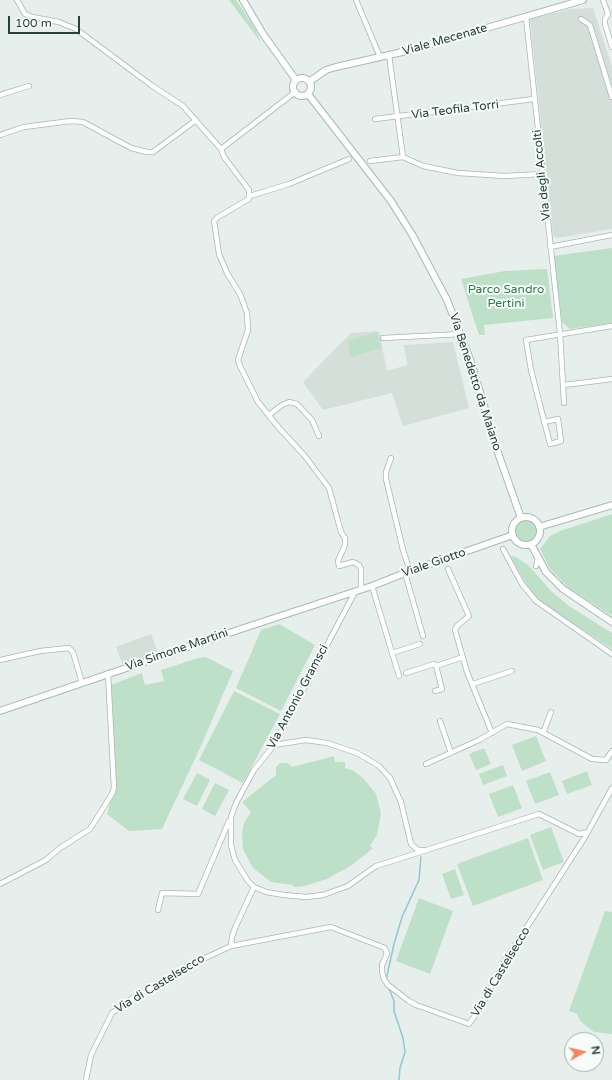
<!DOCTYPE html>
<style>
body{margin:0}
#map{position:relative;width:612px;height:1080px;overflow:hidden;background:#e6efeb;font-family:"Varela Round",sans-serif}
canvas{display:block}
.north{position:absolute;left:564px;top:1032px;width:40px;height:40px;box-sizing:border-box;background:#f7fbf9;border:1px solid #a3b1ad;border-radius:50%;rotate:82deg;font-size:11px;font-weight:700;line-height:16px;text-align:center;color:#24423a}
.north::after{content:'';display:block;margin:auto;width:14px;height:18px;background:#f4845f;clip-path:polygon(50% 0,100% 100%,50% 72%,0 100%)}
.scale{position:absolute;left:8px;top:16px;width:72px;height:18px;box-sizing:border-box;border:2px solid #24423a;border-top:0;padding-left:5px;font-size:12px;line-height:14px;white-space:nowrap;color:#24423a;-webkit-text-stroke:3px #f7fbf9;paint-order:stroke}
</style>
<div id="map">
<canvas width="612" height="1080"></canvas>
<div class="north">N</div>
<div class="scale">100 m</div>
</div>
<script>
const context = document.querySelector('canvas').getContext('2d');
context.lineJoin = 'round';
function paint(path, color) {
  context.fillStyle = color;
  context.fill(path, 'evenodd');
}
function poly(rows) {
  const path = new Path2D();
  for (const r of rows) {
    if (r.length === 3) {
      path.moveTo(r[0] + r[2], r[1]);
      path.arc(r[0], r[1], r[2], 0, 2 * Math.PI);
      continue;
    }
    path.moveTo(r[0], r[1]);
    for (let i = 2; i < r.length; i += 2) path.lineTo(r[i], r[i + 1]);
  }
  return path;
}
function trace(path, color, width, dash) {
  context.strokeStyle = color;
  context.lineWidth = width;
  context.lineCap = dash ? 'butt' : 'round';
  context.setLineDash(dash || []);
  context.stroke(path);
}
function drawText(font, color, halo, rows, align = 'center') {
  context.font = font + ' "Varela Round",sans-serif';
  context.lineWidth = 4;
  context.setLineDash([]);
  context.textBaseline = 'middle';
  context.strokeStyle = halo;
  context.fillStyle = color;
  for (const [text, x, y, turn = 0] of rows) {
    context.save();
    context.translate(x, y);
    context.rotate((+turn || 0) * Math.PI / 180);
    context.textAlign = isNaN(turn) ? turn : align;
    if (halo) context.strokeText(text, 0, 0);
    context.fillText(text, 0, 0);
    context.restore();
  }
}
paint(poly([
 [593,8,612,67,612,229,557,238,553,235,530,19,571,9],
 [379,331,387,371,407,365,404,345,453,342,469,408,403,426,392,393,323,410,303,382,351,333],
 [151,634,158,653,123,666,116,647]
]), '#d4dfda');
paint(poly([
 [229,0,236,0,254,27,262,44],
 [612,248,612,323,570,329,562,322,553,256],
 [547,269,553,318,484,325,485,335,479,335,461,279,505,271],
 [377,332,381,348,351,357,347,341],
 [612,514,612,616,570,589,550,569,540,549,550,536,560,531],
 [526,531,10],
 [514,556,528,565,552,592,569,606,612,633,612,649,542,603,530,590,510,557],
 [279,624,315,645,281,711,236,688,261,630],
 [206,657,233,671,201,746,162,829,129,831,107,814,115,786,111,685,142,673,145,685,164,681,161,670,198,658],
 [234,691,280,714,243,783,199,760],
 [536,736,546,761,522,771,512,745],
 [484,748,491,764,476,770,469,754],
 [334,756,335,762,345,762,345,768,354,771,364,779,376,794,381,814,377,835,370,846,373,848,352,865,327,879,304,886,293,887,293,885,271,882,253,868,243,849,242,833,244,823,251,812,242,802,276,775,276,767,280,763,287,763,292,767],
 [503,765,507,776,483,785,479,774],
 [587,771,592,785,567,794,562,781],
 [550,772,559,795,535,804,526,781],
 [197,773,210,780,197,806,183,799],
 [215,783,229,790,215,816,202,809],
 [513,785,522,808,498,817,489,794],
 [551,827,564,862,543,870,530,835],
 [528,838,543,880,473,906,457,864],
 [455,869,464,895,451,899,442,874],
 [419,898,453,911,430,974,396,961],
 [605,911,612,912,612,1034,594,1032,581,1022,577,1014,569,1011]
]), '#bfe0c8');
trace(poly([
 [386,980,394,944,402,917,419,880,421,857],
 [388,986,394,1001,394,1011,403,1038,405,1052,400,1068,399,1080]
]), '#8ec9d4', 1.5);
const street = poly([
 [17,0,25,14,32,17,59,22,76,29,151,85,183,106,221,149,224,157,249,190,249,199,218,217,214,221,219,254,227,273,240,294,247,313,248,330,238,360,240,366,258,402,279,428,304,455,329,488,341,532,345,538,345,545,338,561,339,566,353,562,359,565,361,569,361,589],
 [356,0,380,57],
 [603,0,608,14,605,19,605,24,612,47],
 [526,17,560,333,564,403],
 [581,19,590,25,612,97],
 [389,55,403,157],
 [0,95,29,86],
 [375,119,534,99],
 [0,135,24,127,71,121,83,122,131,148,147,152,153,152,196,120],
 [221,149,294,93],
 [370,161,403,157,423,166,458,173,505,176,542,174],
 [250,196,289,184,349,159],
 [550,247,612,235],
 [383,338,461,334],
 [564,385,612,379],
 [269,415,282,405,289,402,297,404,312,420,319,436],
 [544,422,558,419,561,441,550,444,531,370,526,340,612,326],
 [391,458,386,472,386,479,403,550,410,571],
 [503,549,522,584,536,601,612,654],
 [536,566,538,558],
 [448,569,469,616,457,626,455,630,467,672,492,733],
 [405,573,423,636],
 [372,586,399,676],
 [355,592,274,745,254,770,236,803,231,817,231,845,235,860,248,881,254,887,266,892,284,895,306,897,323,895,348,886,376,866,386,863,539,814,579,834,588,832],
 [392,653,420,644],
 [0,660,40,651,69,648,73,652,82,683],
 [406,673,434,664,436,666],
 [473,684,512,671],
 [435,691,442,689,436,666,463,657],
 [440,721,451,753],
 [543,733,551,712],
 [274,745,306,740,327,743,357,753,379,766,390,778,401,802,411,844,418,850,423,850],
 [426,764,479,740,507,724,538,730,592,759,606,760,612,751],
 [0,884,46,860,60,848,90,829,112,794,114,788,108,673],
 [158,910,162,893,198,894,229,821],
 [231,946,331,927,385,948,387,954,382,965,382,972,384,979,388,985,409,1001,416,1005,469,1024,481,1007,503,964,585,837,612,788],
 [86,1080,91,1055,112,1013,131,999,186,967,231,946,232,937,235,928,254,887]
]);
const secondary = poly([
 [243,0,263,34,296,80],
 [302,87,9],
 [309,82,326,70,336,67,411,50,583,0],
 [308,94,391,201,413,236,447,300,471,362,497,450,521,518],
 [526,531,14],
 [539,527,612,505],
 [531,544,546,572,563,589,612,622],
 [0,711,244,628,372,586,410,571,513,535]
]);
trace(street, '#a8b8b2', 6);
trace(secondary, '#a4bbb3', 8);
trace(street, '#fff', 4.5);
trace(secondary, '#fff', 6);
drawText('12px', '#24423a', '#f7fbf9', [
 ["Viale Mecenate",445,40,-16],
 ["Via Teofila Torri",455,110,-7],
 ["Via degli Accolti",542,175,-96],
 ["Via Benedetto da Maiano",475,382,72],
 ["Viale Giotto",434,563,-19],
 ["Via Simone Martini",177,650,-19],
 ["Via Antonio Gramsci",298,697,-62],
 ["Via di Castelsecco",501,972,-59],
 ["Via di Castelsecco",160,984,-31]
]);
drawText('12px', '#2d7a4b', '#f7fbf9', [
 ["Parco Sandro",506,290],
 ["Pertini",506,304]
]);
</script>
